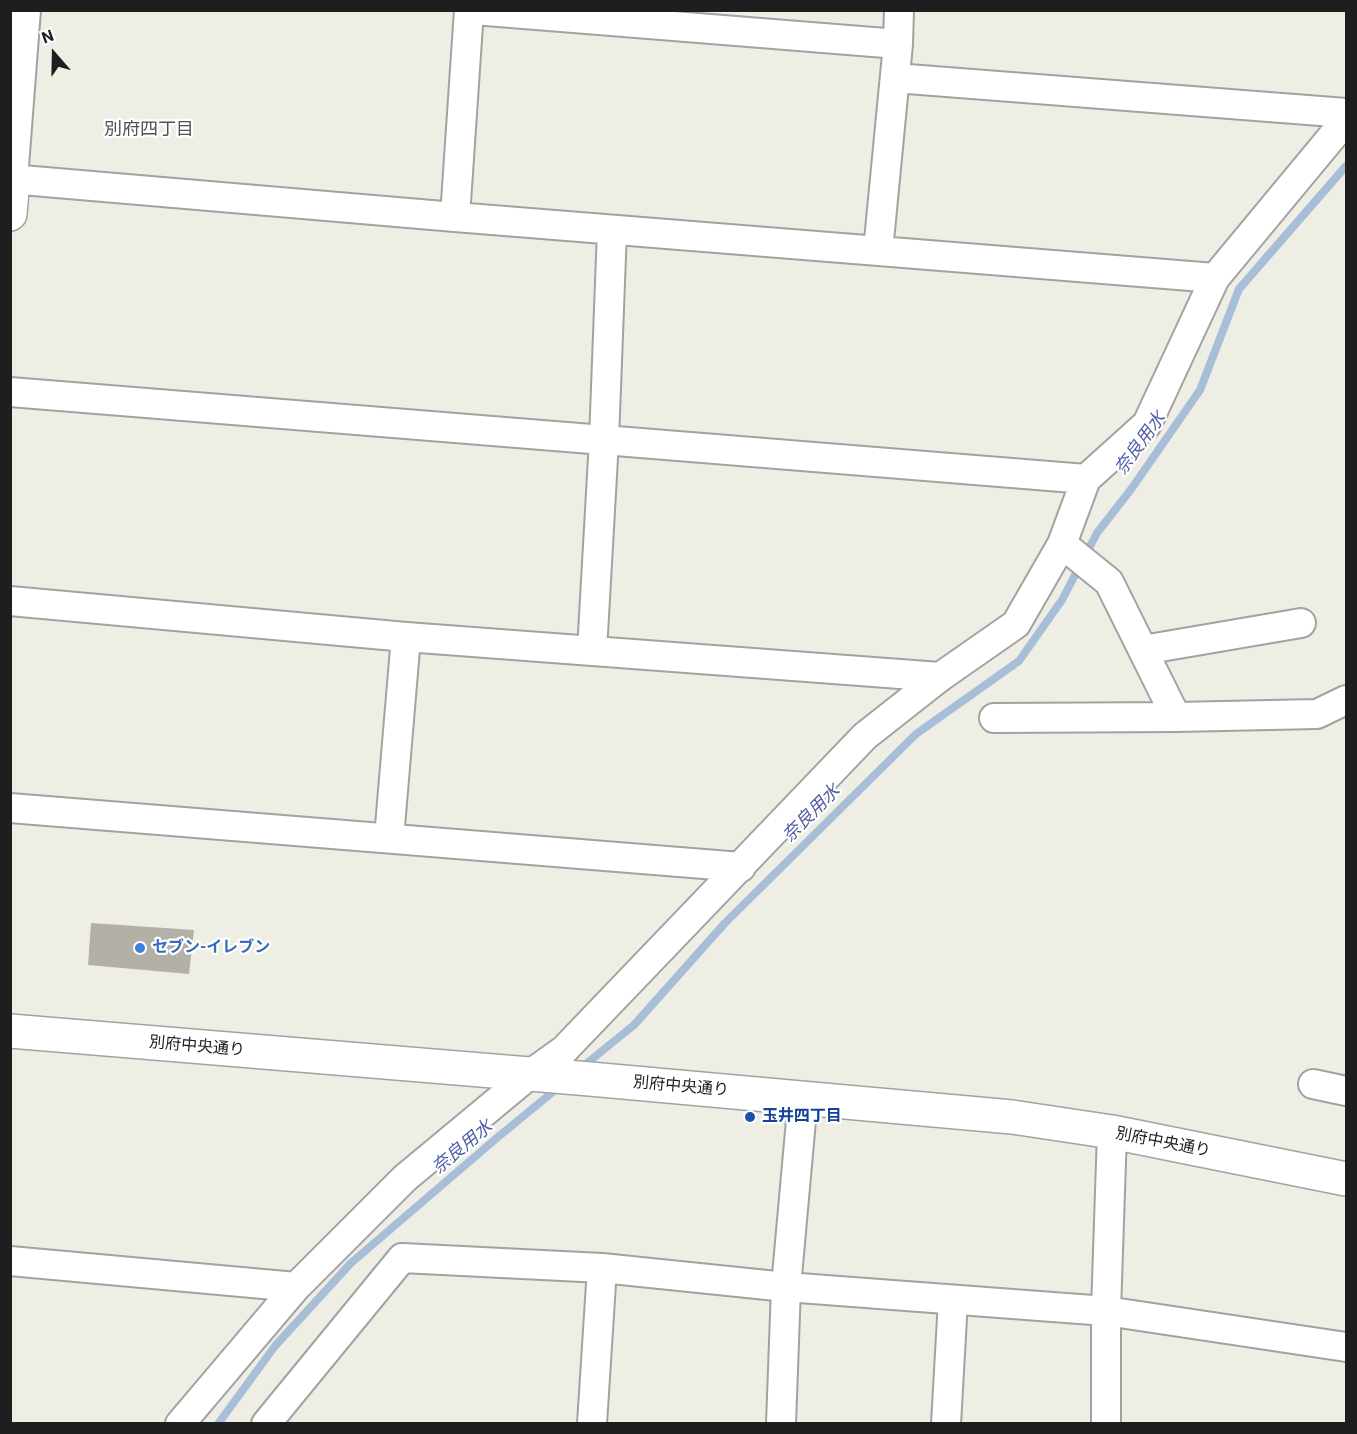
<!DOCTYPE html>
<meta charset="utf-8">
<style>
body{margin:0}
#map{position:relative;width:1357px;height:1434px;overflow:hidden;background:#eeeee4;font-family:Roboto,sans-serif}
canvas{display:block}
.frame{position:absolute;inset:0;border:12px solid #1e1e1e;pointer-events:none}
.north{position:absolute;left:24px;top:24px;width:60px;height:60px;-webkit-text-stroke:4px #fff;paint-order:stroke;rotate:340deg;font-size:16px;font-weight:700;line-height:24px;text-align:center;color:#1e1e1e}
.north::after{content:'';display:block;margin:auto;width:21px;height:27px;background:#1e1e1e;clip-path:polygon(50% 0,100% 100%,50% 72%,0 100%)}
</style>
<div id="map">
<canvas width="1357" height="1434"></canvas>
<div class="frame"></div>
<div class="north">N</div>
</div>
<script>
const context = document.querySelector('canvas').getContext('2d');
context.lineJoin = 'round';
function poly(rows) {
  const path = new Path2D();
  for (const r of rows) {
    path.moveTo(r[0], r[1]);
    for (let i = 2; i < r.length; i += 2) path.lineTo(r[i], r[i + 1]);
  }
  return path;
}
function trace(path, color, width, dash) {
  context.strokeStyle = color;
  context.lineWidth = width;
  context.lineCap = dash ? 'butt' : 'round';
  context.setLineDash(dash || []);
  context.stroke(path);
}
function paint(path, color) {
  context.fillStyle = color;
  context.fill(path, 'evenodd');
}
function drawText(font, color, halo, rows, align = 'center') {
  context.font = font + ' Roboto,"Noto Sans JP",sans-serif';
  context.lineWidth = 4.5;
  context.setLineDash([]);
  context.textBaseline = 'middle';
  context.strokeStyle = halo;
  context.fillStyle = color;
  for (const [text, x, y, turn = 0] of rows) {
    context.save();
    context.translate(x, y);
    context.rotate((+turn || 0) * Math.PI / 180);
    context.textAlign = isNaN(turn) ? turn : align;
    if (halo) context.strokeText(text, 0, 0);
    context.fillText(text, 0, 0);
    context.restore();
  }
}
trace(poly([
 [581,1068,634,1025,725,923,916,734,1019,661,1062,600,1097,533,1132,488,1200,390,1239,289,1346,166],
 [218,1424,275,1346,351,1263,498,1137,560,1086]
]), '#a8bed8', 8);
paint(poly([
 [91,923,194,930,189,974,88,965]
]), '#b3b0a7');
const minor = poly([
 [474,10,898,44],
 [895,78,1346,113],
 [10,179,455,217,1215,278],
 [13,179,26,10],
 [455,217,469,10],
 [878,251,898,44,899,10],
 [10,392,1086,479],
 [1062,544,1109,582,1176,717,1317,714,1346,700],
 [10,601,406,637,940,677],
 [1143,650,1301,623],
 [592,651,604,440,612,230],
 [994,718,1176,717],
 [10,808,741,867],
 [389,838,406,637],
 [1313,1084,1346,1091],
 [10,1261,296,1287],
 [180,1424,296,1287,405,1178,529,1075,564,1050,865,736,940,677,1016,624,1062,544,1086,479,1147,424,1215,278,1346,120],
 [266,1424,402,1258,602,1268,786,1287,1106,1311,1346,1347],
 [592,1424,602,1268],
 [781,1424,786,1287,803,1098],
 [946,1424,953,1300],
 [1106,1424,1106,1311,1112,1132]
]);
const tertiary = poly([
 [10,214,13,179],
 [10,1031,590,1079,1012,1117,1112,1132,1346,1179]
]);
trace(minor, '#a2a2a2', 32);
trace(tertiary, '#a2a2a2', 36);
trace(minor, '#fff', 28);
trace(tertiary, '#fff', 33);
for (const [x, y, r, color] of [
 [140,948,6,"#3f7fe0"],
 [750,1117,6,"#1a4fb4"]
]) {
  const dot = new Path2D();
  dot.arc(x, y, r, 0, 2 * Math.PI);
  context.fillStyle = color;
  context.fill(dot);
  trace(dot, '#fff', 2);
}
drawText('bold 16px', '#366cbe', '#fff', [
 ["セブン-イレブン",152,948]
], 'left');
drawText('16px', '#1e1e1e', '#fff', [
 ["別府中央通り",197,1047,5],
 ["別府中央通り",681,1087,5],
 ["別府中央通り",1163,1143,11]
]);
drawText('bold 16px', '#164399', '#fff', [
 ["玉井四丁目",762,1117]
], 'left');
drawText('18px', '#515151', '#fff', [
 ["別府四丁目",149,130]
]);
drawText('italic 18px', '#5261a6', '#fff', [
 ["奈良用水",1141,444,-54],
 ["奈良用水",812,814,-45],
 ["奈良用水",463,1148,-40]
]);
</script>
